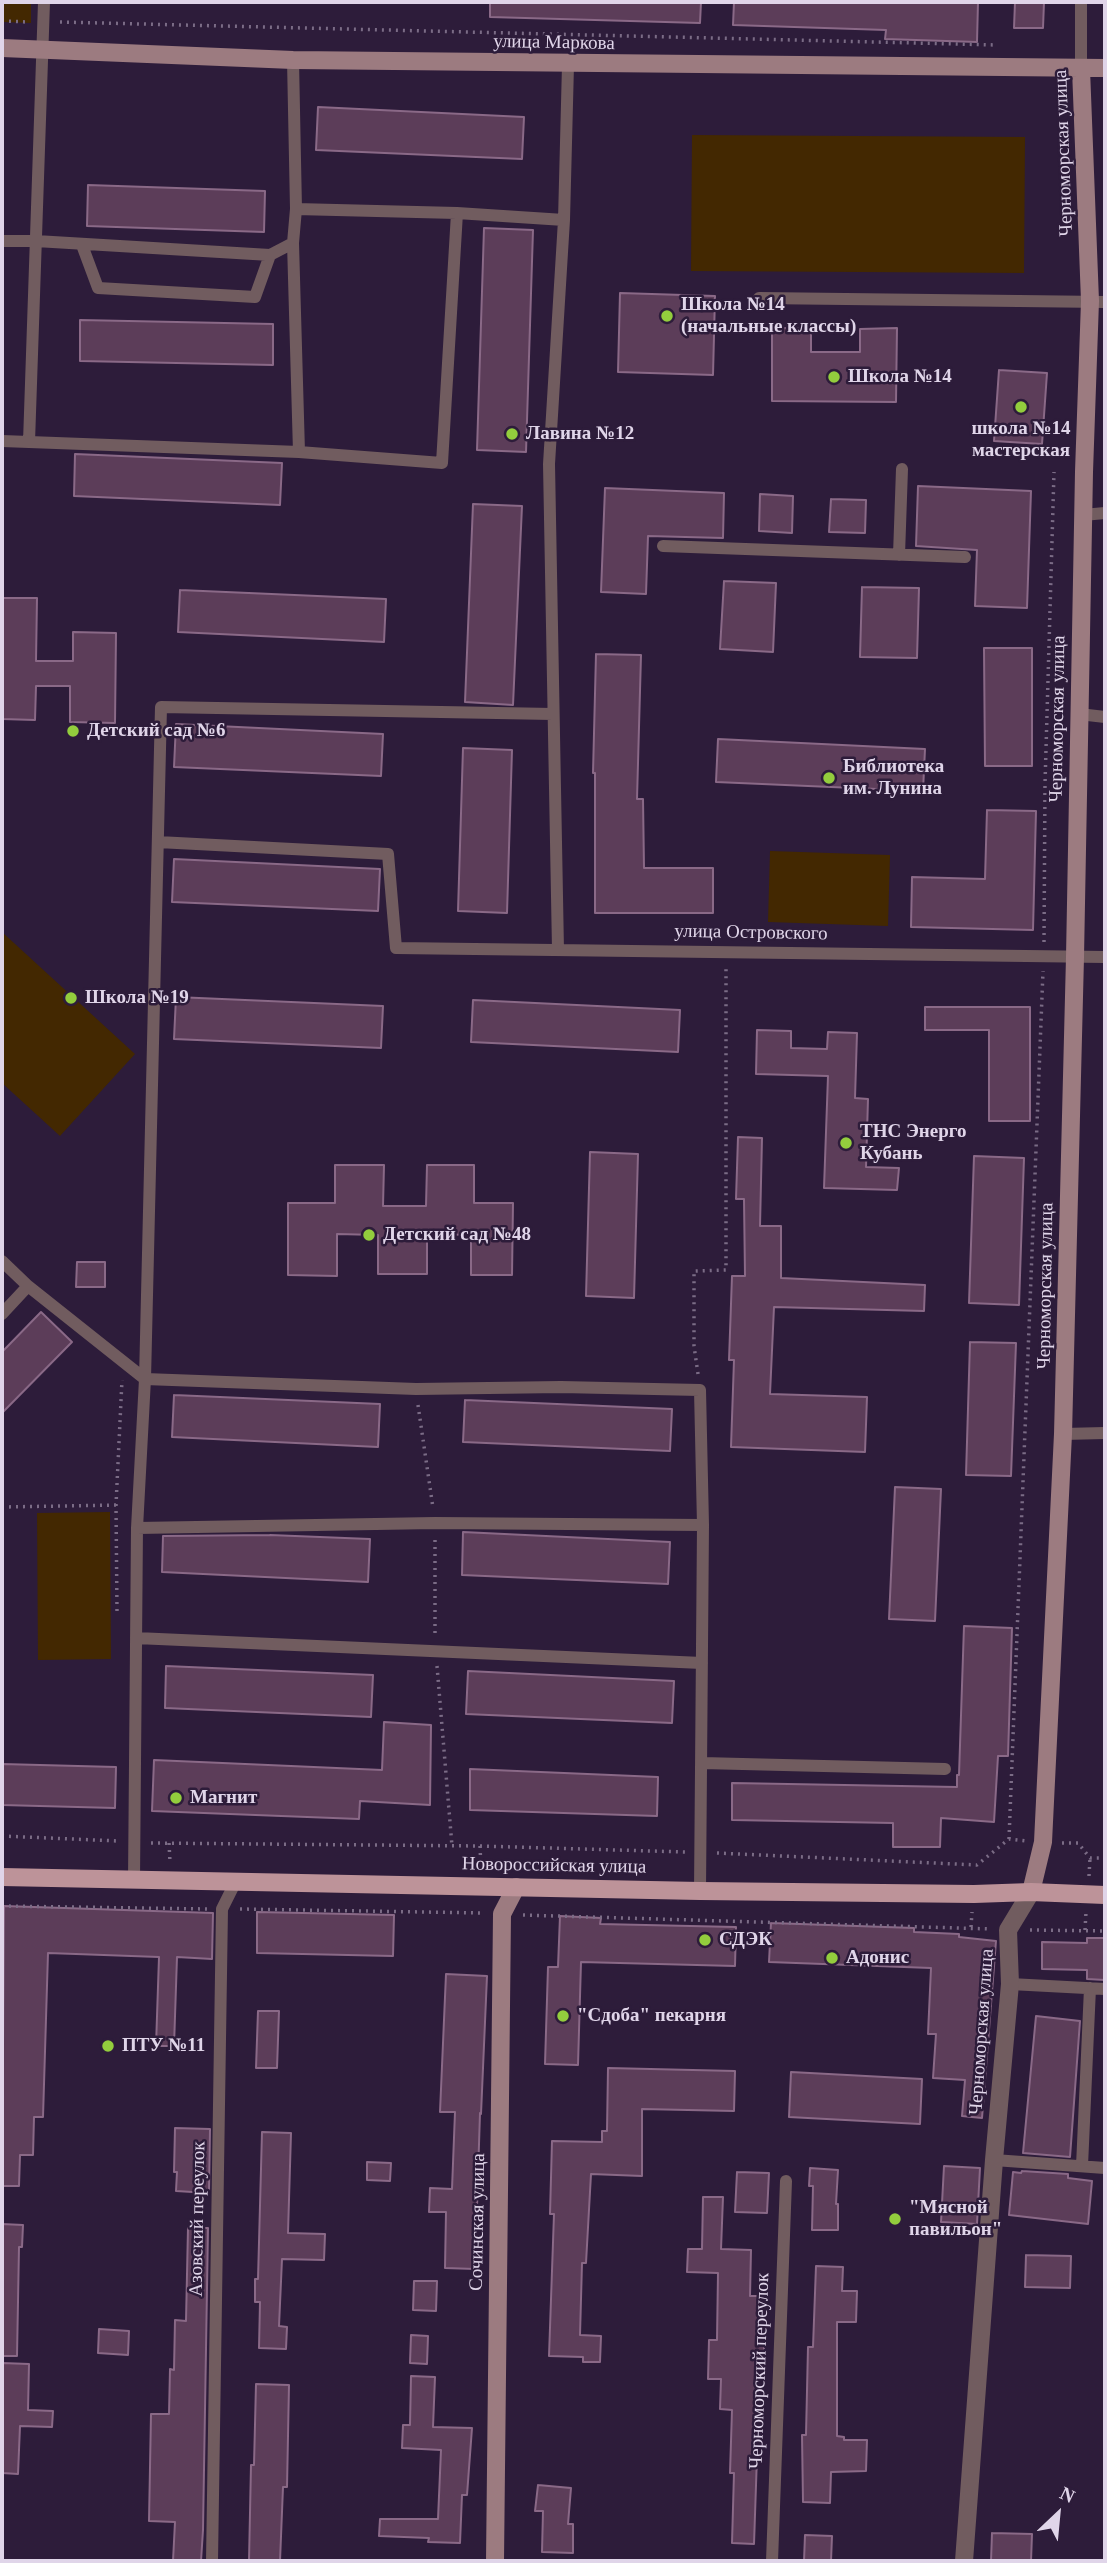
<!DOCTYPE html>
<meta charset="utf-8">
<style>
body{margin:0}
#map{position:relative;width:1107px;height:2563px;overflow:hidden;background:#2d1c3a;font-family:"Times New Roman",serif}
canvas{display:block}
.frame{position:absolute;inset:0;border:4px solid #e0d5e9;pointer-events:none}
.north{position:absolute;left:1023px;top:2479px;width:70px;height:70px;-webkit-text-stroke:5px #2d1c3a;paint-order:stroke;rotate:26deg;font-size:19px;font-weight:700;line-height:28px;text-align:center;color:#e0d5e9}
.north::after{content:'';display:block;margin:auto;width:24px;height:32px;background:#e0d5e9;clip-path:polygon(50% 0,100% 100%,50% 72%,0 100%)}
</style>
<div id="map">
<canvas width="1107" height="2563"></canvas>
<div class="frame"></div>
<div class="north">N</div>
</div>
<script>
const context = document.querySelector('canvas').getContext('2d');
context.lineJoin = 'round';
function paint(path, color) {
  context.fillStyle = color;
  context.fill(path, 'evenodd');
}
function poly(rows) {
  const path = new Path2D();
  for (const r of rows) {
    path.moveTo(r[0], r[1]);
    for (let i = 2; i < r.length; i += 2) path.lineTo(r[i], r[i + 1]);
  }
  return path;
}
function trace(path, color, width, dash) {
  context.strokeStyle = color;
  context.lineWidth = width;
  context.lineCap = dash ? 'butt' : 'round';
  context.setLineDash(dash || []);
  context.stroke(path);
}
function drawText(font, color, halo, rows, align = 'center') {
  context.font = font + ' "Times New Roman",serif';
  context.lineWidth = 5;
  context.setLineDash([]);
  context.textBaseline = 'middle';
  context.strokeStyle = halo;
  context.fillStyle = color;
  for (const [text, x, y, turn = 0] of rows) {
    context.save();
    context.translate(x, y);
    context.rotate((+turn || 0) * Math.PI / 180);
    context.textAlign = isNaN(turn) ? turn : align;
    if (halo) context.strokeText(text, 0, 0);
    context.fillText(text, 0, 0);
    context.restore();
  }
}
paint(poly([
 [2,2,31,2,31,23,2,22],
 [692,135,1025,137,1024,273,691,271],
 [770,851,890,855,888,926,768,922],
 [2,932,135,1054,60,1136,2,1083],
 [110,1512,111,1659,38,1660,37,1513]
]), '#432801');
const building = poly([
 [490,2,701,2,700,23,490,17,490,2],
 [734,2,978,2,977,42,885,39,886,30,733,25,734,2],
 [1015,2,1044,2,1043,28,1014,28,1015,2],
 [318,107,524,117,522,159,316,150,318,107],
 [88,185,265,191,264,232,87,226,88,185],
 [484,228,533,230,526,452,477,450,484,228],
 [620,293,715,296,713,375,618,372,620,293],
 [80,320,273,324,273,365,80,361,80,320],
 [772,328,811,328,811,352,860,352,860,329,897,328,896,402,772,401,772,328],
 [999,370,1047,373,1042,444,994,441,999,370],
 [75,454,282,463,280,505,74,496,75,454],
 [918,486,1031,491,1027,608,975,606,977,550,916,546,918,486],
 [605,488,724,493,723,538,648,536,646,594,601,592,605,488],
 [760,494,793,496,792,533,759,531,760,494],
 [831,499,866,500,865,533,829,532,831,499],
 [473,504,522,506,513,705,465,702,473,504],
 [724,581,776,583,773,652,720,649,724,581],
 [862,587,919,588,917,658,860,657,862,587],
 [180,590,386,599,384,642,178,632,180,590],
 [2,598,37,598,36,661,73,661,73,632,116,633,115,723,70,722,70,686,36,686,35,720,2,719,2,598],
 [984,648,1032,648,1032,766,985,766,984,648],
 [596,654,641,655,637,799,643,799,644,868,713,868,713,913,595,913,595,773,593,773,596,654],
 [176,724,383,734,381,776,174,767,176,724],
 [718,739,925,749,923,791,716,782,718,739],
 [463,748,512,750,507,913,458,911,463,748],
 [987,810,1036,811,1033,930,911,927,912,877,985,879,987,810],
 [174,859,380,869,378,911,172,902,174,859],
 [176,997,383,1006,381,1048,174,1039,176,997],
 [473,1000,680,1010,678,1052,471,1042,473,1000],
 [925,1007,1030,1007,1030,1121,989,1121,989,1030,925,1030,925,1007],
 [757,1030,791,1031,791,1048,827,1049,828,1032,857,1033,855,1098,868,1099,866,1167,899,1168,897,1190,824,1188,828,1076,756,1074,757,1030],
 [738,1137,762,1138,760,1226,781,1226,781,1278,925,1285,924,1311,774,1307,770,1394,867,1397,865,1452,731,1447,734,1360,729,1360,732,1276,745,1276,744,1199,736,1199,738,1137],
 [590,1152,638,1154,634,1298,586,1296,590,1152],
 [974,1156,1024,1158,1019,1305,969,1303,974,1156],
 [335,1165,384,1165,383,1206,426,1206,427,1165,474,1165,474,1203,513,1203,512,1275,471,1275,471,1235,427,1234,427,1274,378,1274,378,1235,337,1234,337,1276,288,1275,288,1203,335,1203,335,1165],
 [77,1262,105,1262,105,1287,76,1287,77,1262],
 [41,1312,72,1342,2,1413,2,1352,41,1312],
 [970,1342,1016,1343,1011,1476,966,1475,970,1342],
 [174,1395,380,1404,378,1447,172,1437,174,1395],
 [465,1400,672,1409,670,1451,463,1442,465,1400],
 [895,1487,941,1489,935,1621,889,1619,895,1487],
 [463,1532,670,1542,668,1584,462,1575,463,1532],
 [270,1535,370,1539,368,1582,162,1572,163,1536,270,1535],
 [964,1626,1012,1628,1008,1756,998,1756,994,1822,941,1818,940,1847,893,1847,893,1823,732,1820,732,1783,957,1787,957,1775,959,1775,964,1626],
 [166,1666,373,1675,371,1717,165,1708,166,1666],
 [468,1671,674,1681,672,1723,466,1714,468,1671],
 [384,1722,431,1725,430,1805,360,1801,359,1819,152,1811,154,1760,382,1770,384,1722],
 [2,1764,116,1767,115,1808,2,1805,2,1764],
 [470,1769,658,1777,657,1816,470,1810,470,1769],
 [4,1906,213,1913,212,1959,177,1957,174,2046,156,2046,159,1957,48,1953,43,2117,34,2117,33,2155,20,2155,19,2186,2,2186,4,1906],
 [257,1912,394,1915,393,1956,257,1953,257,1912],
 [560,1916,601,1918,600,1924,736,1927,735,1966,581,1962,578,2065,545,2064,548,1967,558,1967,560,1916],
 [771,1923,914,1928,914,1932,959,1934,959,1937,996,1941,982,2118,962,2116,965,2080,933,2078,936,2034,928,2034,931,1968,769,1962,771,1923],
 [1087,1938,1105,1938,1105,1980,1087,1979,1087,1970,1042,1969,1042,1942,1087,1943,1087,1938],
 [446,1974,487,1976,481,2114,480,2113,475,2269,445,2268,446,2212,429,2212,430,2188,452,2189,455,2112,440,2112,446,1974],
 [258,2011,279,2011,277,2068,256,2068,258,2011],
 [1036,2016,1080,2021,1070,2157,1023,2153,1036,2016],
 [608,2068,735,2071,734,2111,642,2109,642,2176,591,2174,586,2263,582,2263,580,2335,601,2336,600,2362,583,2362,583,2357,549,2356,554,2214,550,2214,552,2141,602,2142,602,2131,607,2131,608,2068],
 [791,2072,922,2079,920,2124,789,2117,791,2072],
 [175,2128,210,2129,209,2193,176,2191,177,2172,174,2172,175,2128],
 [262,2132,291,2133,288,2233,325,2234,324,2260,282,2259,279,2326,287,2327,286,2349,259,2348,260,2302,255,2302,255,2279,258,2279,262,2132],
 [367,2162,391,2163,390,2181,367,2180,367,2162],
 [944,2166,980,2168,977,2224,941,2222,944,2166],
 [810,2168,838,2170,836,2204,838,2204,838,2230,812,2230,813,2186,809,2186,810,2168],
 [1022,2171,1068,2174,1068,2178,1092,2181,1088,2224,1009,2215,1013,2172,1021,2173,1022,2171],
 [737,2172,769,2173,767,2213,735,2212,737,2172],
 [703,2197,723,2197,721,2249,751,2250,750,2296,764,2296,764,2362,757,2362,755,2421,762,2421,761,2456,757,2456,754,2544,732,2543,734,2473,730,2473,732,2410,720,2409,721,2379,708,2379,709,2340,717,2340,718,2273,687,2272,688,2249,702,2249,703,2197],
 [2,2224,23,2225,22,2247,19,2247,17,2356,2,2356,2,2224],
 [188,2228,208,2228,203,2530,201,2561,173,2561,175,2522,149,2521,151,2414,169,2414,170,2369,174,2370,175,2320,186,2321,188,2228],
 [1026,2255,1071,2256,1070,2288,1025,2287,1026,2255],
 [816,2266,843,2267,842,2291,857,2291,856,2322,837,2322,837,2436,844,2437,844,2440,867,2440,866,2471,831,2472,830,2503,803,2502,802,2435,806,2435,808,2347,813,2347,816,2266],
 [414,2281,437,2281,436,2311,413,2310,414,2281],
 [99,2329,129,2331,128,2355,98,2353,99,2329],
 [411,2335,428,2336,427,2364,410,2363,411,2335],
 [2,2363,29,2364,28,2410,53,2411,52,2427,20,2426,18,2474,2,2473,2,2363],
 [411,2376,435,2377,433,2427,472,2428,467,2495,462,2495,460,2543,428,2542,429,2538,379,2536,380,2519,438,2519,441,2450,402,2448,403,2425,410,2425,411,2376],
 [256,2384,289,2385,287,2487,283,2487,280,2561,249,2561,251,2465,254,2465,256,2384],
 [538,2485,571,2488,568,2524,573,2524,573,2553,542,2552,543,2511,535,2511,538,2485],
 [992,2533,1032,2534,1031,2561,991,2561,992,2533],
 [805,2535,832,2536,831,2561,804,2561,805,2535]
]);
paint(building, '#5c3d59');
trace(building, '#8a6987', 2);
trace(poly([
 [2,21,28,22],
 [60,22,997,45],
 [1044,942,1045,784,1054,472],
 [698,1374,694,1346,694,1271,726,1270,726,968],
 [418,1405,433,1508],
 [2,1507,119,1505],
 [435,1540,435,1634],
 [117,1611,116,1505,122,1380],
 [437,1666,452,1846],
 [2,1836,118,1841],
 [1009,1839,1043,971],
 [151,1843,480,1846,685,1852],
 [169,1843,170,1862],
 [1062,1843,1078,1843,1090,1858,1105,1858],
 [480,1846,481,1869],
 [717,1853,977,1865,1009,1839,1026,1841],
 [1089,1876,1090,1858],
 [2,1906,208,1909],
 [240,1909,484,1913],
 [523,1915,991,1929],
 [971,1927,972,1912],
 [1030,1930,1105,1931],
 [1085,1930,1086,1912]
]), '#7b6c86', 3.5, [2, 5]);
trace(poly([
 [44,2,29,442,299,452],
 [293,60,296,209,457,213],
 [1081,69,1081,2],
 [2,241,36,241,270,255,293,243,296,209],
 [293,243,299,452,442,463,457,213,564,220],
 [82,245,98,288,255,297,270,255],
 [759,298,1105,302],
 [2,441,29,442],
 [1083,515,1105,513],
 [663,546,965,557],
 [899,555,902,469],
 [553,714,161,707,145,1379,416,1389,561,1387,700,1390,703,1525,700,1891],
 [1079,714,1105,717],
 [158,842,388,854,396,948,1105,957],
 [558,950,549,464,564,220,568,65],
 [2,1261,28,1286,2,1314],
 [28,1286,145,1379,137,1528,134,1880],
 [1063,1434,1105,1433],
 [137,1528,435,1523,703,1525],
 [136,1638,702,1663],
 [702,1763,945,1769],
 [1010,1984,1105,1989],
 [994,2160,1105,2168],
 [1082,2166,1090,1988],
 [212,2561,222,1909,236,1881],
 [772,2561,786,2181]
]), '#715c5f', 12);
trace(poly([
 [964,2561,994,2160,1010,1984,1008,1930,1031,1892]
]), '#715c5f', 18);
trace(poly([
 [2,48,293,60,1105,68],
 [1031,1892,1043,1842,1063,1434,1075,957,1084,472,1090,301,1081,69],
 [495,2561,502,1914,516,1887]
]), '#9c7b80', 18);
trace(poly([
 [2,1877,700,1891,974,1894,1031,1892,1105,1895]
]), '#bd9399', 18);
for (const [x, y, r, color] of [
 [667,316,7,"#93cd3d"],
 [834,377,7,"#93cd3d"],
 [1021,407,7,"#93cd3d"],
 [512,434,7,"#93cd3d"],
 [73,731,7,"#93cd3d"],
 [829,778,7,"#93cd3d"],
 [71,998,7,"#93cd3d"],
 [846,1143,7,"#93cd3d"],
 [369,1235,7,"#93cd3d"],
 [176,1798,7,"#93cd3d"],
 [705,1940,7,"#93cd3d"],
 [832,1958,7,"#93cd3d"],
 [563,2016,7,"#93cd3d"],
 [108,2046,7,"#93cd3d"],
 [895,2219,7,"#93cd3d"]
]) {
  const dot = new Path2D();
  dot.arc(x, y, r, 0, 2 * Math.PI);
  context.fillStyle = color;
  context.fill(dot);
  trace(dot, '#2d1c3a', 2.5);
}
drawText('19px', '#e0d5e9', '#2d1c3a', [
 ["улица Маркова",554,43,1],
 ["Черноморская улица",1064,153,-92],
 ["Черноморская улица",1058,719,-89],
 ["улица Островского",751,933,1],
 ["Черноморская улица",1046,1286,-89],
 ["Новороссийская улица",554,1866,1],
 ["Черноморская улица",982,2032,-86],
 ["Азовский переулок",198,2219,-89],
 ["Сочинская улица",478,2222,-89],
 ["Черноморский переулок",760,2371,-88]
]);
drawText('bold 19px', '#e0d5e9', '#2d1c3a', [
 ["Школа №14",681,305],
 ["(начальные классы)",681,327],
 ["Школа №14",848,377],
 ["школа №14",1021,429,"center"],
 ["мастерская",1021,451,"center"],
 ["Лавина №12",526,434],
 ["Детский сад №6",87,731],
 ["Библиотека",843,767],
 ["им. Лунина",843,789],
 ["Школа №19",85,998],
 ["ТНС Энерго",860,1132],
 ["Кубань",860,1154],
 ["Детский сад №48",383,1235],
 ["Магнит",190,1798],
 ["СДЭК",719,1940],
 ["Адонис",846,1958],
 ["\"Сдоба\" пекарня",577,2016],
 ["ПТУ №11",122,2046],
 ["\"Мясной",909,2208],
 ["павильон\"",909,2230]
], 'left');
</script>
